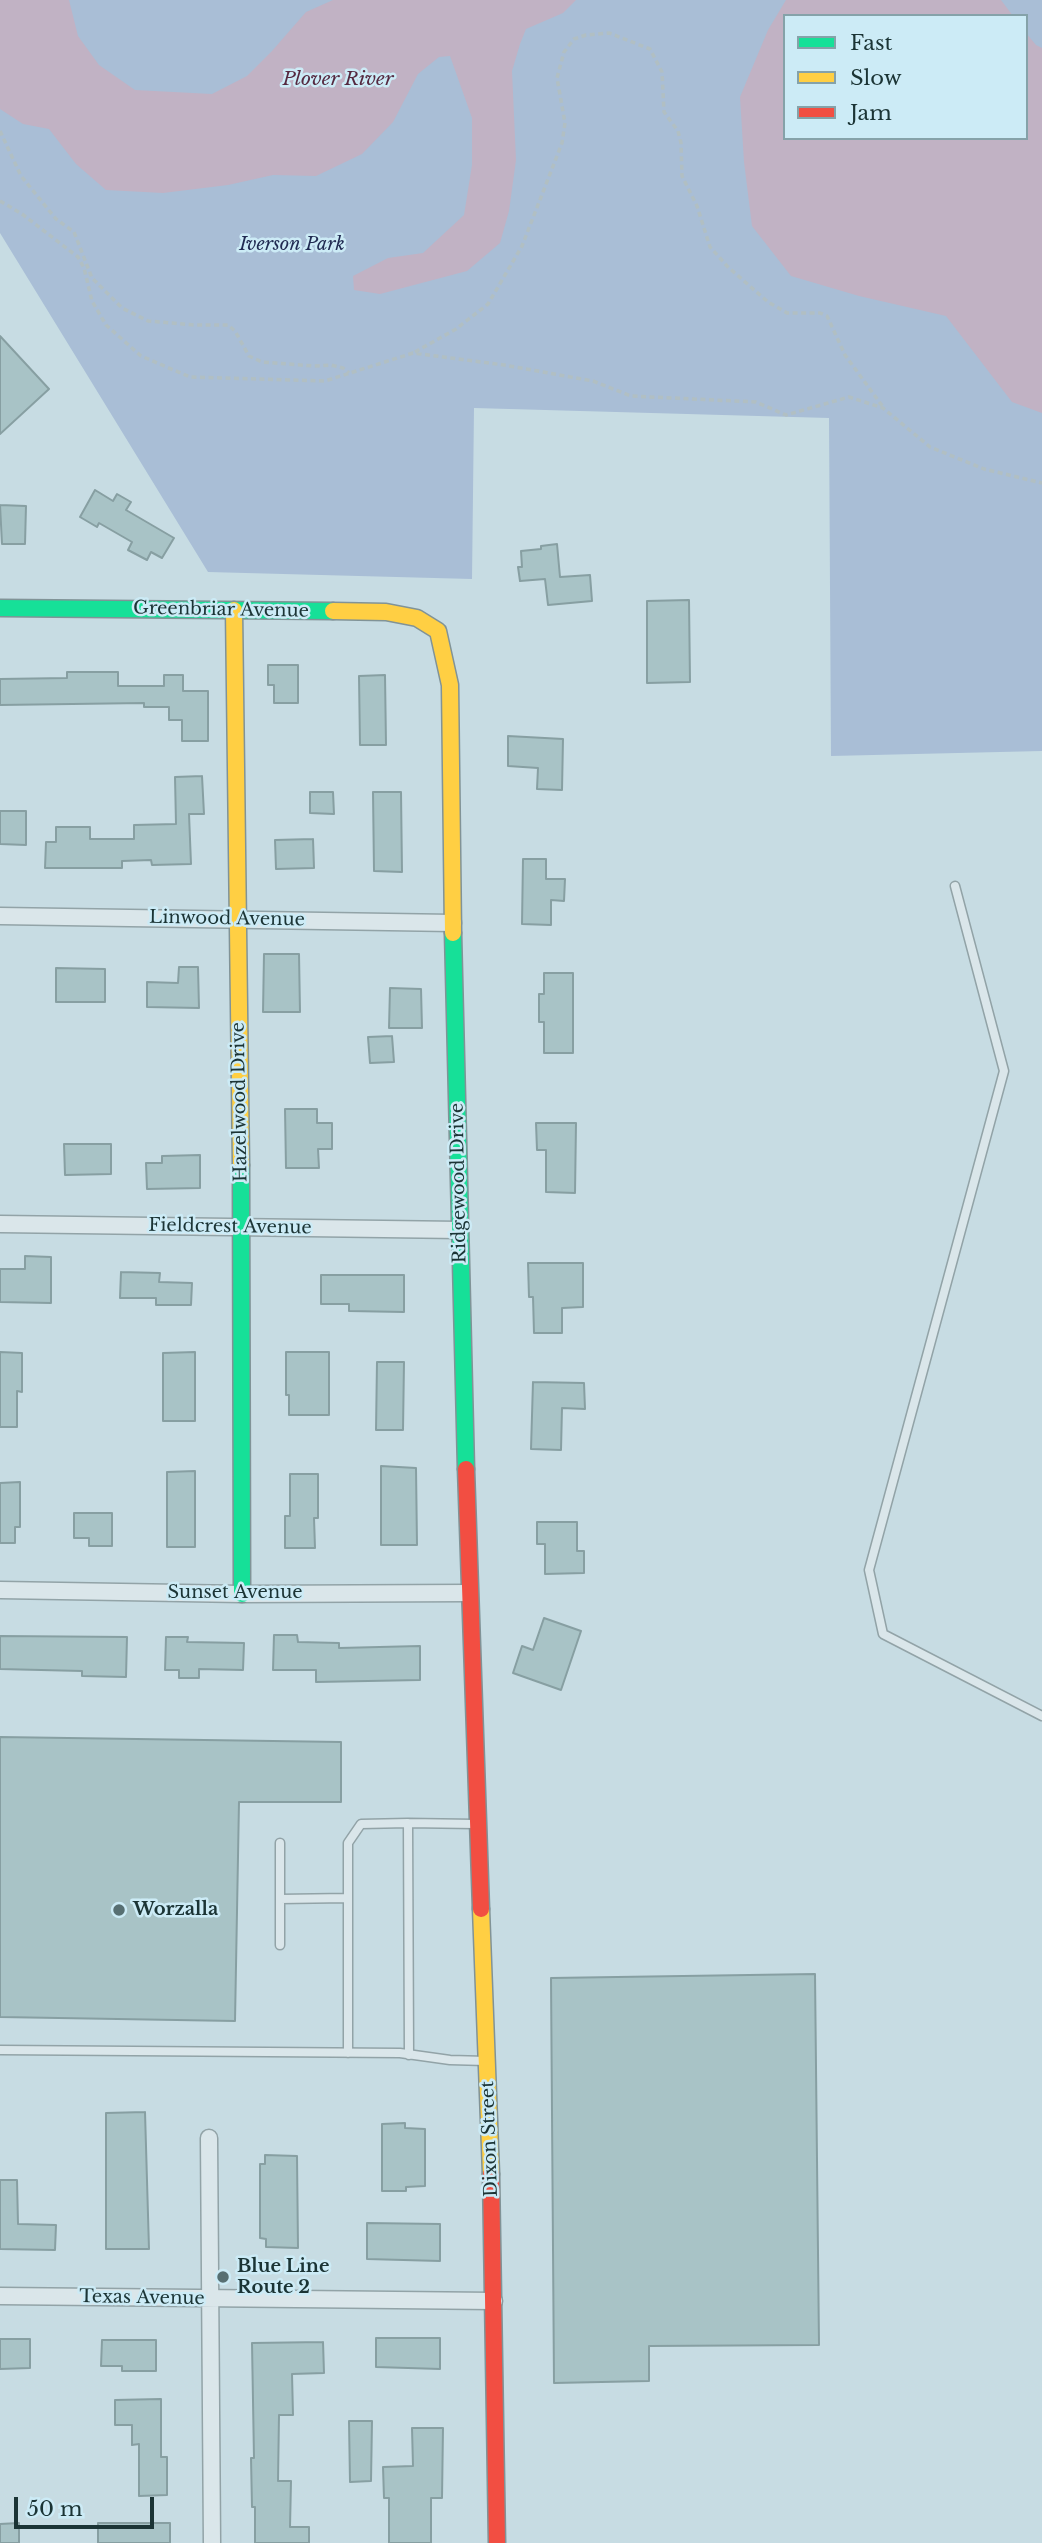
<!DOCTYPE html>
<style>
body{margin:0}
#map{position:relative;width:1042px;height:2543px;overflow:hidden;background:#c7dce3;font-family:"Libre Baskerville",serif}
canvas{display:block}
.legend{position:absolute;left:783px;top:14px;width:245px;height:126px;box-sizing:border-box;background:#ccebf6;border:2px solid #85a2a9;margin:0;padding:9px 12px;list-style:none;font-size:21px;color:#1b3435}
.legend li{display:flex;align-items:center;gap:14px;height:35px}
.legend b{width:35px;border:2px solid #85a2a9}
.scale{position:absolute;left:14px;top:2497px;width:140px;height:32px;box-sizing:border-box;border:4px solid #1b3435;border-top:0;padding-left:9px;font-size:21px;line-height:24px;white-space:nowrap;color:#1b3435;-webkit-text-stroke:5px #ccebf6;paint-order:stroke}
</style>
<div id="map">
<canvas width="1042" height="2543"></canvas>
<ul class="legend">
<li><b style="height:9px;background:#16e098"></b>Fast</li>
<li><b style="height:9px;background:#ffcf43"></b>Slow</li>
<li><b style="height:9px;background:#f24e42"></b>Jam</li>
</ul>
<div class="scale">50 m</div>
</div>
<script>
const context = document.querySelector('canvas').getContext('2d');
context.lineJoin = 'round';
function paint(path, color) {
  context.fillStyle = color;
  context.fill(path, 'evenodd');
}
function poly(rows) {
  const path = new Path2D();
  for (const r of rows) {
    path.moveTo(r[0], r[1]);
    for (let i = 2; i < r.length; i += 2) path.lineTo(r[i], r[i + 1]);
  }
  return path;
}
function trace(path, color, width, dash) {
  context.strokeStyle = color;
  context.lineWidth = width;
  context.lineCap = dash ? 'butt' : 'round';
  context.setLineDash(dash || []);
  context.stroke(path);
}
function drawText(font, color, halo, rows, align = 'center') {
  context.font = font + ' "Libre Baskerville",serif';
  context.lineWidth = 5;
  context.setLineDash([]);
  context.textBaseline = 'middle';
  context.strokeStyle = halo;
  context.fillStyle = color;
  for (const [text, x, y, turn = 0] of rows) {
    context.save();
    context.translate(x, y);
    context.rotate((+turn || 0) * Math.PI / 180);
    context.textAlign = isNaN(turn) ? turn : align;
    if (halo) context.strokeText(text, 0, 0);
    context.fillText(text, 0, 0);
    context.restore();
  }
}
paint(poly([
 [0,0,1042,0,1042,751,831,756,829,418,474,408,472,579,208,572,0,233],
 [785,16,1026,16,1026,138,785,138]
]), '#a9bed6');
paint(poly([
 [0,0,69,0,78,36,99,65,135,90,212,94,247,76,272,51,306,12,333,0,576,0,563,13,526,29,520,44,512,71,516,160,509,211,500,243,467,271,380,294,354,290,353,276,388,258,423,253,464,215,472,165,472,118,450,56,439,57,418,74,393,122,362,154,316,176,273,175,228,185,163,193,106,190,76,164,49,129,23,124,0,109],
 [786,0,1001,0,1013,16,785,16,785,138,1026,138,1026,33,1036,45,1042,48,1042,413,1012,402,946,316,859,296,791,276,752,226,744,162,740,97,768,30]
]), '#c1b2c4');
const building = poly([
 [0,336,49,389,0,434,0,336],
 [95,490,113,501,117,494,131,502,126,510,174,538,162,558,151,552,147,560,128,550,132,542,99,523,97,527,80,517,95,490],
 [0,505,26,506,25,544,2,544,0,505],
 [557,544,560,577,590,575,592,601,548,605,545,579,520,581,518,567,522,567,521,551,541,549,541,546,557,544],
 [689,600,690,682,647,683,647,601,689,600],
 [268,665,298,665,298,703,274,703,274,685,268,685,268,665],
 [67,672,118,672,118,686,164,686,164,675,183,675,183,691,208,691,208,741,182,741,182,720,169,720,169,707,144,707,144,703,0,705,0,679,67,678,67,672],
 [385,675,386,745,360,745,359,676,385,675],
 [508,736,563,739,562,790,537,789,538,768,508,766,508,736],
 [202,776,204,814,189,814,191,864,152,865,151,860,122,861,122,868,45,868,46,842,56,842,56,827,90,827,90,839,134,839,134,825,176,824,175,777,202,776],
 [310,792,333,792,334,814,310,813,310,792],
 [373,792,401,792,402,872,374,871,373,792],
 [0,811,26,811,26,845,0,844,0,811],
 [313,839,314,868,276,869,275,840,313,839],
 [523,859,546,859,546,879,565,879,564,901,551,900,551,925,522,924,523,859],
 [264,954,299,954,300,1012,263,1012,264,954],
 [179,967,198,967,199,1008,147,1007,147,982,178,983,179,967],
 [56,968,105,969,105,1002,56,1002,56,968],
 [544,973,573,973,573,1053,544,1053,544,1022,539,1022,539,994,544,994,544,973],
 [390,988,421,989,422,1028,389,1028,390,988],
 [392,1036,394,1062,370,1063,368,1037,392,1036],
 [285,1109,317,1109,317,1123,332,1123,332,1149,318,1149,319,1168,286,1168,285,1109],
 [536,1123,576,1123,575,1193,546,1192,546,1150,537,1150,536,1123],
 [64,1144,111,1144,111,1174,65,1175,64,1144],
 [200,1155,200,1188,147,1189,146,1163,162,1163,162,1156,200,1155],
 [25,1256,51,1257,51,1303,0,1302,0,1269,25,1269,25,1256],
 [528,1263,583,1263,583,1307,562,1308,562,1333,534,1333,533,1297,529,1297,528,1263],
 [121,1272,160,1273,159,1282,192,1283,191,1305,156,1305,156,1298,120,1298,121,1272],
 [321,1275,404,1275,404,1312,349,1311,349,1304,321,1304,321,1275],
 [0,1352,22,1353,22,1392,17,1391,17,1427,0,1427,0,1352],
 [195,1352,195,1421,163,1421,163,1353,195,1352],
 [286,1352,329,1352,329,1415,289,1415,289,1395,286,1395,286,1352],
 [377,1362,404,1362,403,1430,376,1430,377,1362],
 [533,1382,584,1383,585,1409,562,1408,561,1450,531,1449,533,1382],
 [381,1466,416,1468,417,1545,381,1545,381,1466],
 [195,1471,195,1547,167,1547,167,1472,195,1471],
 [290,1474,318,1474,318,1518,314,1518,315,1548,285,1548,285,1516,290,1516,290,1474],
 [20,1482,20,1527,15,1527,15,1543,0,1543,0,1483,20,1482],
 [74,1513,112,1513,112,1546,89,1546,89,1538,74,1538,74,1513],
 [537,1522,577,1522,577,1551,584,1551,584,1573,545,1574,545,1544,537,1544,537,1522],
 [544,1618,581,1631,561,1690,513,1673,522,1646,533,1650,544,1618],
 [274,1635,297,1635,298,1642,339,1643,339,1648,420,1646,420,1680,316,1682,316,1670,273,1670,274,1635],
 [0,1636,127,1637,126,1677,82,1676,82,1671,0,1669,0,1636],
 [166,1637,188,1637,187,1642,244,1643,243,1670,199,1669,199,1678,179,1678,179,1670,165,1670,166,1637],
 [0,1737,341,1742,341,1802,239,1802,235,2021,0,2017,0,1737],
 [815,1974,819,2345,649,2346,649,2381,554,2383,551,1978,815,1974],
 [145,2112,149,2249,106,2249,106,2113,145,2112],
 [405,2123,405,2128,425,2129,425,2186,406,2187,406,2191,382,2191,382,2124,405,2123],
 [265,2155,297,2156,298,2248,266,2247,266,2239,260,2238,260,2164,265,2164,265,2155],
 [0,2180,17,2180,18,2224,56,2225,55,2250,0,2249,0,2180],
 [367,2223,440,2224,440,2261,367,2259,367,2223],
 [376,2338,440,2338,440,2369,376,2367,376,2338],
 [0,2339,30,2339,30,2368,0,2369,0,2339],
 [102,2340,156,2340,156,2371,122,2371,122,2366,101,2366,102,2340],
 [323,2342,324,2373,292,2374,293,2415,279,2415,278,2481,291,2481,290,2527,309,2527,309,2543,255,2543,255,2507,252,2507,251,2458,254,2458,252,2343,323,2342],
 [161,2399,161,2457,167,2457,167,2495,139,2496,139,2444,132,2445,132,2425,115,2425,115,2400,161,2399],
 [349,2421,372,2421,371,2481,350,2482,349,2421],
 [412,2428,443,2428,442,2498,431,2498,431,2543,389,2543,389,2498,384,2498,383,2467,413,2466,412,2428],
 [19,2523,19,2543,0,2543,0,2524,19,2523],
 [98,2523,170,2523,170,2543,98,2543,98,2523]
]);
paint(building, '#a8c3c6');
trace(building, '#879fa2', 2);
const lane = poly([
 [955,886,1004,1071,869,1570,883,1634,1042,1716],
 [408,1823,475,1824],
 [280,1843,280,1945],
 [280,1899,347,1898],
 [0,2050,400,2053,450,2060,486,2061],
 [348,2053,348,1843,361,1824,408,1823,409,2055]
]);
const street = poly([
 [0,916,453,923],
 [0,1224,460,1230],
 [0,1590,242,1594,469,1593],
 [209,2138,212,2543],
 [0,2296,494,2301]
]);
const fast = poly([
 [0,608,333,611],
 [453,933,466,1469],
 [241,1165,242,1594]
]);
const slow = poly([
 [234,610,241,1165],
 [333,611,386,612,417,618,438,631,450,685,453,933],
 [481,1909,491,2174]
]);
const jam = poly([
 [466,1469,481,1909],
 [491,2174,497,2543]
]);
trace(lane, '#92a3a7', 11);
trace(street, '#92a3a7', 19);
trace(fast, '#819397', 19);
trace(slow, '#819397', 19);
trace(jam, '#819397', 19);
trace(poly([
 [0,131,21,176,56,219,74,232,92,278,122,308,148,321,195,325,228,325,235,331,249,356,262,362,314,366,331,365,343,368,349,373],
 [0,201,22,214,78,257,84,268,92,301,106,325,141,356,190,377,325,381,413,353,504,365,593,381,631,396,756,402,786,415,849,397,883,408,930,447,984,469,1042,483],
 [415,352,456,329,488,304,522,246,562,143,565,123,557,78,564,52,574,39,586,35,609,33,650,49,662,72,664,112,678,131,681,143,682,176,697,206,710,247,728,267,768,302,787,313,820,313,827,316,845,355,883,407]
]), '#b1bfc3', 3.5, [5, 3.5]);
trace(lane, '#dae6ea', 8);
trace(street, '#dae6ea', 16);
trace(fast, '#16e098', 16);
trace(slow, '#ffcf43', 16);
trace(jam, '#f24e42', 16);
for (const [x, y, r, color] of [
 [119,1910,7,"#576f72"],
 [223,2277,7,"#576f72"]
]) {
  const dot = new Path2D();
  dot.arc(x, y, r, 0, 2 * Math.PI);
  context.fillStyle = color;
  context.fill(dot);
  trace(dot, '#ccebf6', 2.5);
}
drawText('italic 18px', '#212b52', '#ccebf6', [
 ["Iverson Park",292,245]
]);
drawText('18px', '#1b3435', '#ccebf6', [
 ["Greenbriar Avenue",221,610,1],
 ["Linwood Avenue",227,919,1],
 ["Hazelwood Drive",240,1102,-91],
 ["Ridgewood Drive",459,1183,-91],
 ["Fieldcrest Avenue",230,1227,1],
 ["Sunset Avenue",235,1593],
 ["Dixon Street",490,2139,-92],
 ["Texas Avenue",142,2298,1]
]);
drawText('bold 18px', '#1b3435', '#ccebf6', [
 ["Worzalla",133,1910],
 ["Blue Line",237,2267],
 ["Route 2",237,2288]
], 'left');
drawText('italic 19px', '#552940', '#ccebf6', [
 ["Plover River",338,80]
]);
</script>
